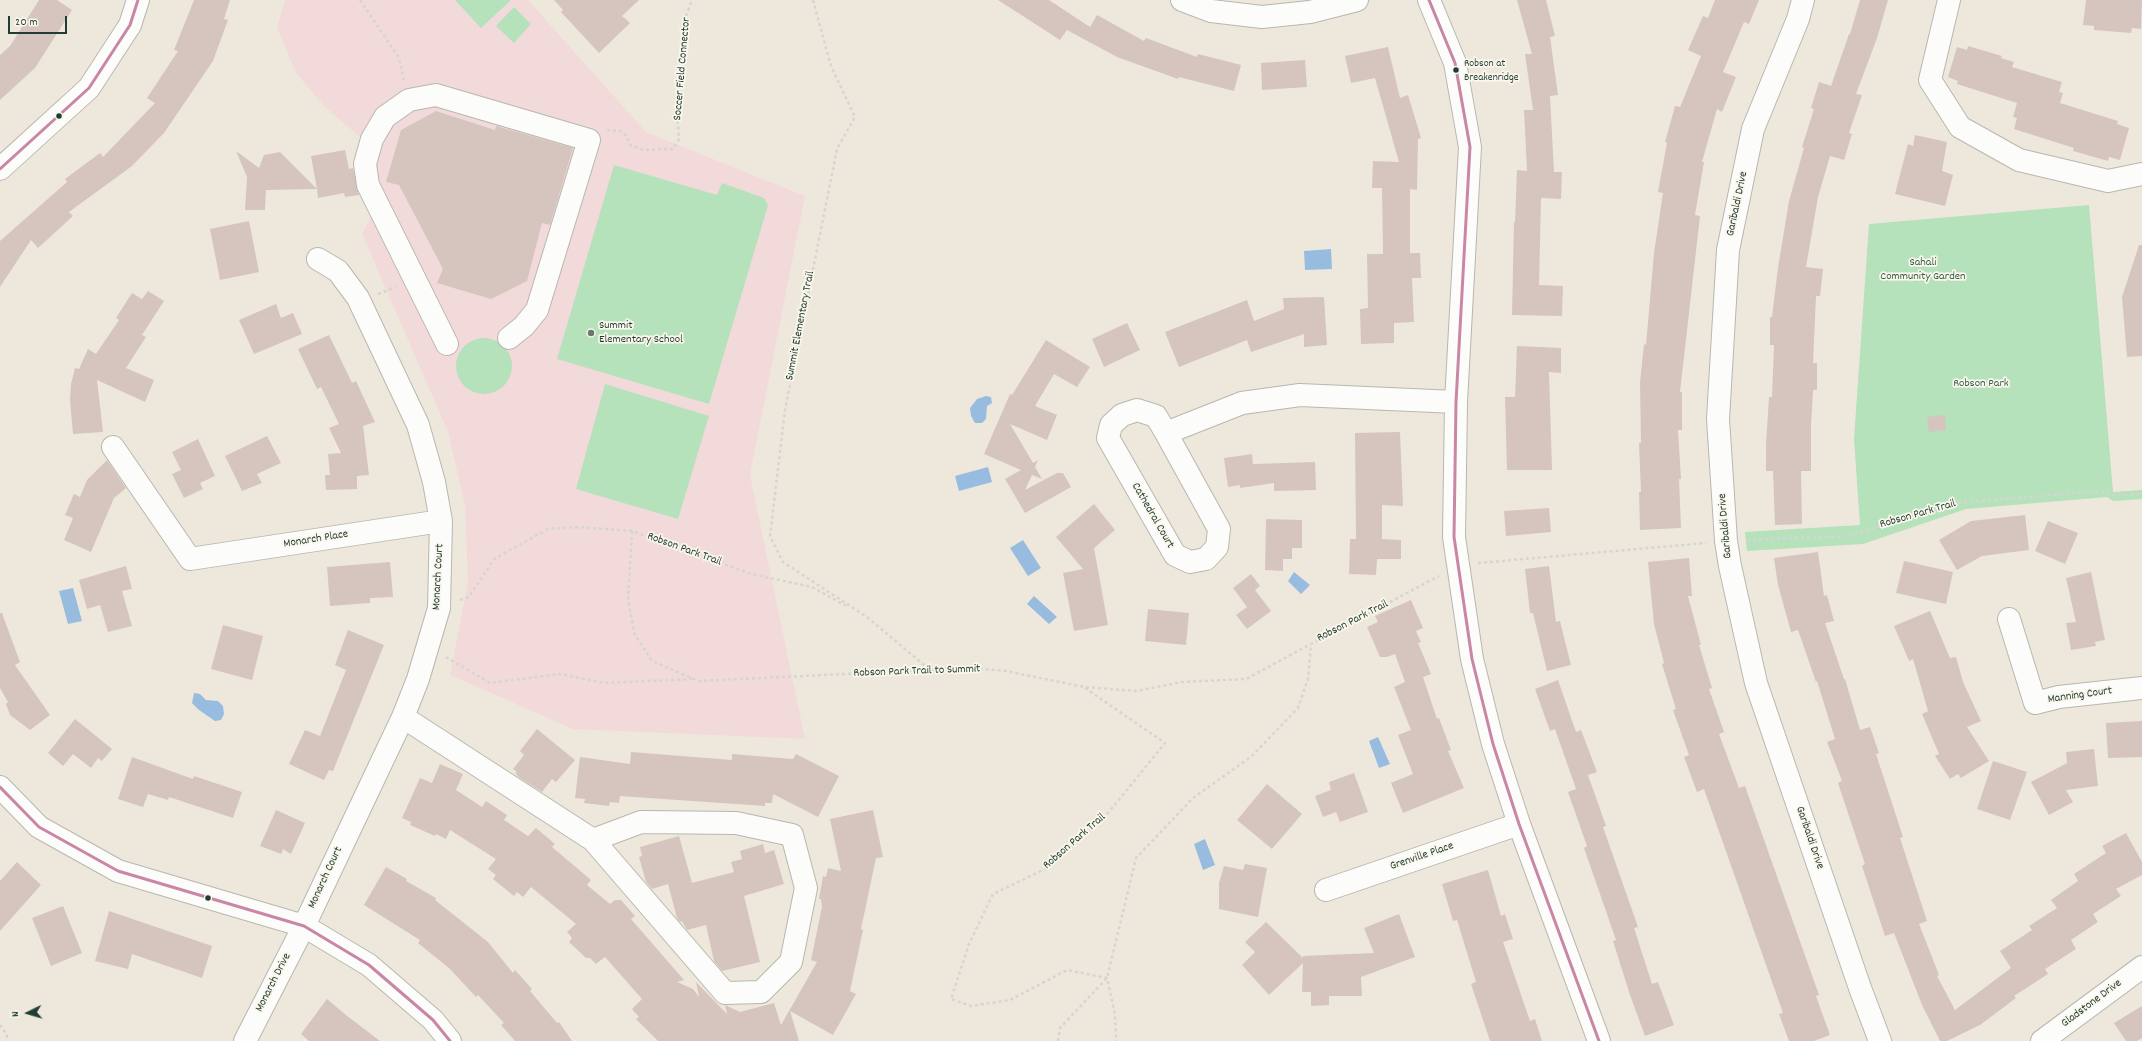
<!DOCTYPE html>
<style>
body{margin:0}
#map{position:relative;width:2142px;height:1041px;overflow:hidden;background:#eee8dc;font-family:Dekko,sans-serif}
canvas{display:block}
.north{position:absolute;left:8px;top:993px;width:40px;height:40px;-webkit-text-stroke:3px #fbf7ec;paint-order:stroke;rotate:265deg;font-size:11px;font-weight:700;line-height:16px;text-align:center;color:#1f3d34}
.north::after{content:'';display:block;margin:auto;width:14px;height:18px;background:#1f3d34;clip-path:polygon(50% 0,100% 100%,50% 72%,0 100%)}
.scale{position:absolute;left:8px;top:16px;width:59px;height:18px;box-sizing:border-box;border:2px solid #1f3d34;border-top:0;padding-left:5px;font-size:12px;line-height:14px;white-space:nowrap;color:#1f3d34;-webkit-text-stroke:3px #fbf7ec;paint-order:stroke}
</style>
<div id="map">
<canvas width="2142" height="1041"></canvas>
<div class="north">N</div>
<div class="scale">20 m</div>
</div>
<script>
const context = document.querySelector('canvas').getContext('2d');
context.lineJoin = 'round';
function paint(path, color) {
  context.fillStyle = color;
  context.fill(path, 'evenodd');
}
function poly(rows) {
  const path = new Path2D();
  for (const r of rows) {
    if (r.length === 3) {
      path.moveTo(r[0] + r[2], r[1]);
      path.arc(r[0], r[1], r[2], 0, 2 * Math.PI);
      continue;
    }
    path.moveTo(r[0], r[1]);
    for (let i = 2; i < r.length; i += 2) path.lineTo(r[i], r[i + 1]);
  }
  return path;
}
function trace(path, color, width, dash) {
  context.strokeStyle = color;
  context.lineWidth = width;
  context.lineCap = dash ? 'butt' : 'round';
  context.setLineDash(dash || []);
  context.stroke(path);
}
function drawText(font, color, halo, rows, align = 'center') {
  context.font = font + ' Dekko,sans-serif';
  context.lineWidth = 3.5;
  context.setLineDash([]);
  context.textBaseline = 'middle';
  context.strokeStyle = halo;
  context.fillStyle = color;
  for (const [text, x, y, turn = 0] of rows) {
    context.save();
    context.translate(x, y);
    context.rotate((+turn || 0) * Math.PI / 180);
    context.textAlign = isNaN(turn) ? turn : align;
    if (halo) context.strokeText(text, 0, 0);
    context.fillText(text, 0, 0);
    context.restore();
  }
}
paint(poly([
 [285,0,528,0,646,132,805,196,750,475,805,739,573,729,450,675,468,582,465,506,448,432,362,234,373,213,361,138,324,106,296,73,277,28]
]), '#f2dada');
paint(poly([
 [455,0,511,0,481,28],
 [514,7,531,24,514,43,496,26],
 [614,165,717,195,722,183,764,198,768,205,709,404,557,359],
 [2089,205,2113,492,2142,490,2142,499,2113,501,2107,497,1966,509,1863,544,1747,551,1745,532,1860,525,1854,439,1869,224],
 [484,366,28],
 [605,384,709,416,678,519,576,489]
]), '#b5e1bb');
paint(poly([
 [1331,249,1332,269,1305,270,1304,251],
 [986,396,991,397,992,403,987,406,986,419,982,423,975,423,971,416,970,408,977,399],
 [988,467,992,482,959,491,955,476],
 [1023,540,1041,568,1028,576,1010,548],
 [1294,572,1310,585,1301,594,1288,581],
 [73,588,82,621,68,624,59,591],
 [1034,596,1057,617,1049,624,1027,604],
 [194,693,200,694,206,700,218,701,223,706,224,714,221,720,215,721,199,710,192,703],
 [1378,737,1390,764,1379,768,1369,741],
 [1205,839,1215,865,1203,870,1194,844]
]), '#97bce0');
paint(poly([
 [39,0,57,0,72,10,35,68,0,100,0,55,10,46],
 [194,0,230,0,224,19,228,20,213,61,164,133,132,166,69,212,73,216,38,248,31,240,0,287,0,241,67,182,65,179,100,153,103,157,155,103,147,98,178,51,174,50],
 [554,0,639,0,622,16,630,23,599,53,561,12,563,10],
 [998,0,1049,0,1090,27,1097,15,1144,41,1146,38,1197,57,1198,54,1241,65,1234,91,1179,77,1178,79,1117,57,1067,30,1060,40],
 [1517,0,1546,0,1555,36,1550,37,1558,95,1550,96,1554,172,1562,172,1561,199,1541,198,1539,285,1563,286,1562,316,1512,315,1514,222,1515,222,1517,170,1527,171,1524,110,1533,110,1525,54,1532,54],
 [1715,0,1759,0,1749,24,1744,22,1723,72,1736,77,1722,112,1717,109,1702,162,1704,162,1695,215,1700,216,1680,392,1682,392,1682,430,1678,430,1681,479,1679,479,1681,528,1640,530,1639,492,1641,492,1639,443,1641,443,1640,382,1644,344,1646,345,1654,253,1663,193,1658,192,1667,143,1665,142,1675,106,1680,107,1701,56,1688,50,1703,16,1708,18],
 [1860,0,1888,0,1877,38,1856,94,1862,95,1849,133,1852,134,1844,160,1830,156,1818,197,1806,267,1823,269,1820,296,1816,296,1813,363,1817,363,1817,390,1813,390,1811,426,1811,471,1801,471,1802,524,1775,525,1773,471,1766,471,1766,444,1769,397,1772,397,1774,345,1770,345,1770,317,1772,317,1778,268,1789,201,1804,148,1802,147,1814,109,1811,108,1819,82,1831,86,1849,34,1850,34],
 [2086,0,2142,0,2141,29,2132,28,2131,33,2094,30,2094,26,2083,25],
 [1968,46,2002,56,2001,58,2014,62,2012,67,2062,82,2059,92,2063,93,2060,103,2118,121,2117,124,2129,128,2120,160,2109,157,2108,161,2073,151,2074,148,2014,129,2017,118,2013,117,2017,103,1957,84,1958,81,1948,77,1957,47,1967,50],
 [1388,47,1400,98,1408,95,1421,138,1418,139,1417,190,1410,189,1410,253,1420,253,1421,278,1412,278,1414,322,1394,323,1394,343,1361,344,1360,309,1368,308,1367,254,1383,254,1382,188,1372,188,1373,161,1399,162,1375,78,1351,83,1345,56],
 [1305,60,1307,87,1262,90,1261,63],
 [436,111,495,130,496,126,573,148,550,225,542,223,527,281,491,299,437,283,443,269,399,185,386,182,401,130],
 [1915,135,1947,142,1942,171,1953,175,1945,206,1895,194,1908,144,1913,146],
 [345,150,349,169,353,168,359,195,345,197,344,193,318,198,317,189,266,190,265,210,245,210,247,177,236,151,259,168,264,155,280,152,317,189,311,156],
 [249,221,259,272,220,280,210,229],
 [2139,245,2142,245,2142,356,2127,357,2122,297],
 [148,291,164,301,142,335,146,337,126,368,154,380,145,402,97,380,103,432,73,434,70,400,71,384,75,368,79,369,88,349,96,354,119,320,116,318,132,293,142,299],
 [1324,297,1327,345,1304,347,1304,334,1251,352,1247,340,1179,367,1165,332,1247,300,1254,321,1284,309,1283,298],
 [276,304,281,318,293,313,302,334,254,354,239,320],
 [1127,323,1140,350,1104,367,1092,339],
 [329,335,352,383,356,381,375,422,363,426,369,475,357,476,357,489,326,490,325,475,330,475,328,454,341,453,329,428,339,424,321,387,317,389,298,349],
 [1046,340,1090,367,1077,387,1054,374,1035,406,1057,415,1047,440,1010,424,1033,463,1038,460,1035,467,1042,479,1032,475,1025,490,1057,473,1063,473,1071,487,1025,513,1005,479,1021,470,984,454,1010,394,1012,395],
 [1517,346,1561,348,1561,373,1549,372,1552,470,1507,470,1505,397,1515,397],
 [1945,415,1946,430,1929,432,1927,417],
 [1400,432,1403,506,1382,505,1382,539,1401,540,1401,559,1377,559,1376,575,1349,574,1350,539,1356,539,1355,433],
 [267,436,281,463,257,474,262,483,242,491,225,456],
 [198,439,215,476,200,483,203,489,184,498,172,474,181,470,172,452],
 [1252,454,1253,464,1315,462,1316,490,1274,491,1274,483,1240,488,1240,485,1228,487,1224,458],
 [107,460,126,488,114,498,91,552,64,540,73,518,65,515,74,494,80,497,87,480],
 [1094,504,1115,530,1094,548,1108,625,1074,631,1063,573,1083,569,1056,537],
 [1549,508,1551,532,1506,536,1504,511],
 [2025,515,2029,550,1982,556,1957,570,1939,540,1971,521],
 [1266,519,1302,520,1302,548,1292,548,1292,559,1283,559,1283,571,1265,570],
 [2048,521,2078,533,2065,564,2035,551],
 [1818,552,1824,596,1827,595,1834,621,1825,623,1844,679,1845,679,1860,730,1870,727,1879,753,1876,754,1903,837,1900,838,1927,921,1919,924,1939,975,1937,976,1955,1010,2011,968,2000,951,2032,930,2029,926,2057,908,2051,900,2078,881,2074,874,2106,853,2102,846,2126,833,2142,862,2142,875,2116,889,2121,896,2093,914,2098,922,2071,940,2076,949,2045,969,2048,974,2014,996,2016,998,1980,1025,1947,1041,1940,1041,1922,1005,1894,933,1885,936,1862,866,1865,864,1838,783,1842,781,1827,742,1835,739,1817,681,1816,682,1798,630,1791,632,1778,585,1774,558],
 [1689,558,1692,596,1688,596,1701,645,1699,645,1712,688,1709,689,1724,732,1719,734,1739,788,1745,786,1819,995,1816,996,1830,1035,1814,1041,1789,1041,1779,1014,1783,1013,1704,789,1697,792,1684,757,1689,755,1673,710,1676,709,1662,664,1664,663,1654,624,1648,562],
 [1904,561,1953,572,1946,604,1896,593],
 [390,562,393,597,370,598,370,603,330,606,327,567],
 [126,566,132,589,122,591,132,626,108,632,100,605,87,609,79,580],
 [1549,566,1556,622,1560,621,1571,665,1547,671,1533,613,1530,613,1525,569],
 [2091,572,2105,640,2095,642,2096,646,2071,650,2066,623,2076,622,2066,578],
 [1251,574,1260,586,1255,590,1271,611,1247,629,1236,615,1247,607,1233,588],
 [1411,600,1423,628,1416,631,1421,642,1418,643,1431,674,1423,677,1437,719,1439,718,1451,750,1448,751,1464,788,1403,813,1391,783,1413,774,1398,735,1411,730,1394,687,1405,682,1395,654,1387,657,1380,657,1367,627,1378,622,1375,616],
 [1148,609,1189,613,1186,645,1145,641],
 [1930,611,1950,658,1956,657,1963,682,1981,721,1967,727,1989,761,1961,778,1958,774,1950,779,1935,756,1939,754,1922,714,1928,711,1913,659,1909,661,1894,626],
 [0,613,2,613,20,662,15,665,50,715,30,730,10,715,6,704,8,702,0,688],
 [223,625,263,636,252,680,211,669],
 [348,630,384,645,333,771,329,770,324,780,289,764,305,730,320,736,346,670,335,665],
 [1558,680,1576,732,1581,730,1597,772,1588,775,1606,826,1603,827,1638,927,1634,928,1652,984,1658,982,1674,1025,1645,1036,1630,995,1613,941,1616,940,1584,848,1587,846,1568,792,1576,789,1555,729,1550,731,1535,689],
 [75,719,112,749,102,761,98,758,91,768,73,754,63,766,48,753],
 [2142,721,2142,757,2108,758,2106,723],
 [537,729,575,760,556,782,552,779,542,792,520,778,515,773,517,772,513,769,524,755,520,751],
 [2094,749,2098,786,2066,790,2073,802,2049,815,2031,782,2067,763,2066,752],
 [631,752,732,760,732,754,793,759,796,754,839,776,818,817,773,794,772,803,765,803,765,806,620,796,619,803,610,802,609,806,584,803,585,799,575,798,580,757,630,764],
 [132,757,193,779,194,776,242,792,233,818,169,797,168,800,148,794,143,807,118,799],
 [1993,761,2027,772,2010,820,1977,809],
 [440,764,463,774,456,790,482,807,486,801,507,815,504,820,528,836,536,828,555,844,552,847,591,880,587,885,610,904,615,900,621,900,635,916,631,919,684,980,677,982,693,989,699,997,696,982,727,1014,725,1005,740,1012,774,1003,781,1025,817,962,811,960,822,907,821,899,819,899,823,876,826,877,828,868,841,871,830,819,873,810,883,857,876,858,861,929,863,930,850,991,856,994,833,1035,790,1011,799,1041,658,1041,636,1019,639,1017,632,1009,642,999,605,957,596,964,590,958,586,958,569,942,572,938,567,932,576,924,531,887,523,897,517,892,514,896,493,879,496,875,488,869,496,859,450,830,446,839,436,834,435,836,410,825,411,822,402,818,420,778,432,783],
 [1354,773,1368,812,1340,822,1336,812,1323,817,1315,796,1331,790,1329,782],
 [1267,784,1302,814,1272,849,1237,820],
 [276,810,305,823,291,854,283,849,281,854,260,846],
 [679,836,692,883,734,872,731,862,742,859,740,851,763,844,765,853,774,850,784,884,744,896,760,962,722,971,714,961,706,925,687,930,682,921,680,922,677,918,668,884,652,889,646,882,639,857,642,856,640,847],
 [17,862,41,885,0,931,0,881],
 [1245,864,1267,868,1258,917,1219,909,1219,883,1224,866,1243,870],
 [386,867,407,879,406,881,436,898,435,900,488,942,513,973,515,970,532,989,530,991,557,1023,559,1022,572,1041,515,1041,501,1025,504,1023,478,995,476,997,450,969,418,943,420,940,364,905],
 [1488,870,1501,916,1505,914,1513,939,1503,942,1530,1021,1535,1019,1542,1041,1490,1041,1471,984,1476,982,1457,920,1453,921,1442,884],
 [63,906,82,953,51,966,32,918],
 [109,911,212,946,202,978,132,954,128,969,95,961],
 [1399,914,1415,957,1361,977,1362,996,1329,996,1329,1005,1311,1006,1311,992,1302,992,1303,963,1269,995,1242,965,1255,952,1245,942,1266,922,1303,958,1303,956,1374,953,1364,928],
 [327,999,346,1015,380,1041,309,1041,301,1034],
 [2142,1006,2142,1038,2137,1041,2126,1041,2114,1023]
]), '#d5c5be');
const minor = poly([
 [1182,0,1211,11,1262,17,1310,12,1357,0],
 [1429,0,1455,63,1470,147,1456,402,1454,537,1472,659,1493,744,1519,824,1599,1041],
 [1803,0,1798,19,1753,129,1728,250,1718,419,1726,541,1730,566,1756,683,1860,988,1880,1041],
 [1949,0,1930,80,1960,127,2019,160,2108,181,2142,174],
 [0,169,89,88,130,25,138,0],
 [447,344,368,185,365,164,372,139,385,117,409,100,436,95,589,140,537,310,524,326,509,338],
 [1166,433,1219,529,1217,547,1206,559,1190,562,1175,555,1108,438,1111,425,1122,415,1137,410,1156,416,1166,433,1242,403,1300,395,1456,402],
 [113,447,190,559,441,521],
 [2009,619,2035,703,2059,697,2142,688],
 [403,717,593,840,641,822,736,823,792,835,806,888,791,962,761,992,725,993,593,840],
 [0,787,39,827,118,871,304,926,369,965,433,1020,450,1041],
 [1326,890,1519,824],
 [245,1041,304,926,403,717,418,679,439,608,441,521,434,482,418,425,358,298,338,271,318,259],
 [2042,1041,2142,967]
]);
trace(minor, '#b8b7ae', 24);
trace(poly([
 [360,0,399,58,404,81],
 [813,0,831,66,855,117,837,149,785,410,770,536,783,562,867,617],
 [607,130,620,131,627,136,631,146,645,150,673,149,679,139,677,110,686,16,692,0],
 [378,294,396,287],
 [632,531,628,600,635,635,652,661,699,681,970,668,1006,671,1084,687,1136,691,1182,682,1246,679,1311,644],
 [1747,540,1848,536,1956,503,2100,491,2116,496,2142,494],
 [1478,563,1706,543],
 [460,600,469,597,494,559,548,529,577,527,632,531,751,574,812,587,846,606],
 [867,617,930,670],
 [446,657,490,683,560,674,604,683,692,679],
 [1085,688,1165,743,1104,818,1049,867,993,894,969,944,951,999,971,1006,1010,1000,1067,970,1107,978,1115,1014,1116,1041],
 [0,1025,7,1035,7,1041],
 [1058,1041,1060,1028,1107,978,1136,858,1193,798,1252,756,1298,708,1308,679,1311,644,1439,576]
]), '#d5d5d2', 2.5, [3, 3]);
trace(minor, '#fcfcfa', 22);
trace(poly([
 [1429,0,1455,63,1470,147,1456,402,1454,537,1472,659,1493,744,1519,824,1599,1041],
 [0,169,89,88,130,25,138,0],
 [0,787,39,827,118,871,304,926,369,965,433,1020,450,1041]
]), '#c987a5', 3);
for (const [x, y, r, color] of [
 [1456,70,3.5,"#1f3d34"],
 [59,116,3.5,"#1f3d34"],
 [591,333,4,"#67796f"],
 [208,898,3.5,"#1f3d34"]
]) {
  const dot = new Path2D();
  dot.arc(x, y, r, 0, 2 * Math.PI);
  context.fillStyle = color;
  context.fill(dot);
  trace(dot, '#fbf7ec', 1.5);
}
drawText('11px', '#1f3d34', '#fbf7ec', [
 ["Robson at",1464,64],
 ["Breakenridge",1464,78]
], 'left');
drawText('12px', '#1f3d34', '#fbf7ec', [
 ["Soccer Field Connector",683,69,-85],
 ["Garibaldi Drive",1738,204,-78],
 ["Summit Elementary Trail",801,326,-79],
 ["Robson Park Trail",1918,515,-16],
 ["Cathedral Court",1152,516,60],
 ["Garibaldi Drive",1726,526,-95],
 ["Monarch Place",316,540,-9],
 ["Robson Park Trail",684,550,20],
 ["Monarch Court",439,577,-87],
 ["Robson Park Trail",1353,622,-27],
 ["Robson Park Trail to Summit",917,672,-2],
 ["Manning Court",2080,696,-8],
 ["Garibaldi Drive",1809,838,71],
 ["Robson Park Trail",1075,842,-41],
 ["Grenville Place",1422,857,-19],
 ["Monarch Court",326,878,-65],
 ["Monarch Drive",274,983,-63],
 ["Gladstone Drive",2092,1004,-37]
]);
drawText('12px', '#345d4a', '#fbf7ec', [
 ["Sahali",1923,263],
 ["Community Garden",1923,277],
 ["Robson Park",1981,384]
]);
drawText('12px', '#1f3d34', '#fbf7ec', [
 ["Summit",599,326],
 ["Elementary School",599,340]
], 'left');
</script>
